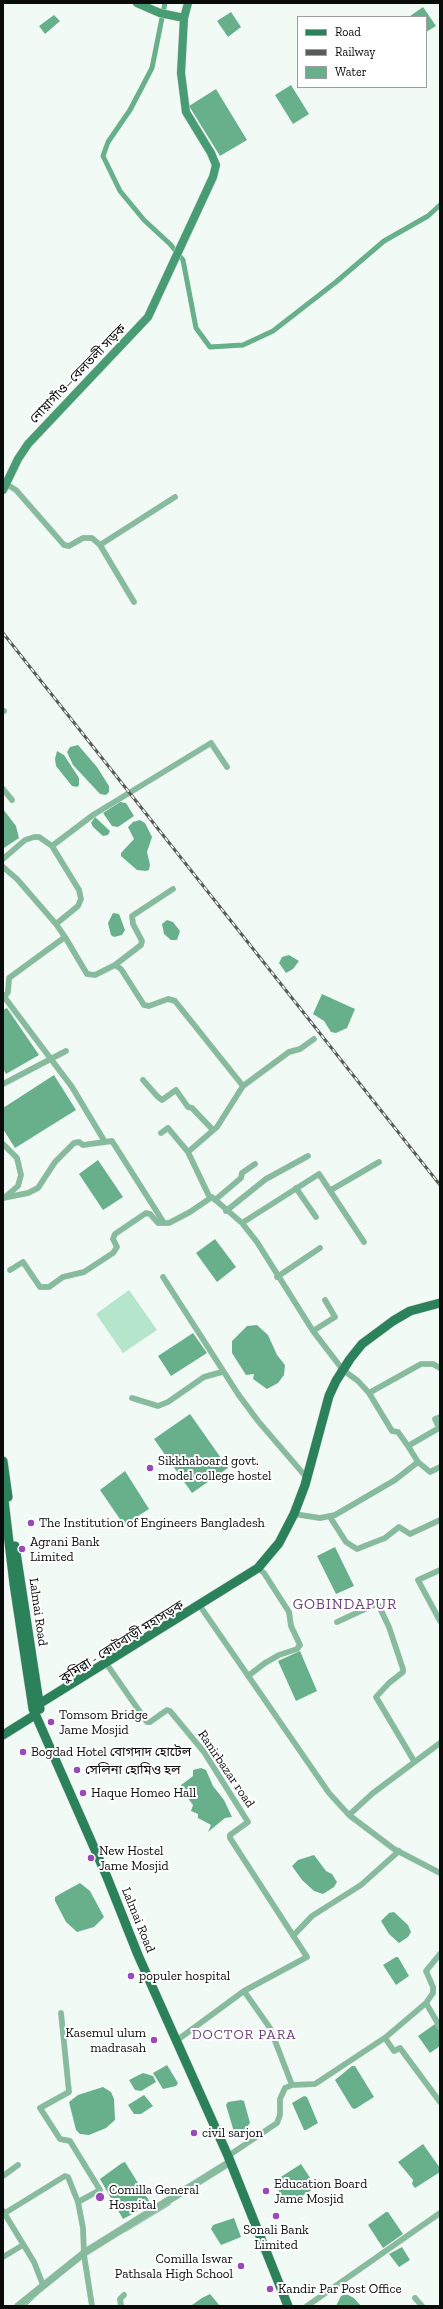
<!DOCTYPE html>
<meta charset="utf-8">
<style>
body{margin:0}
#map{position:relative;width:443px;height:2309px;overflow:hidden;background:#f2faf5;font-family:"Zilla Slab",serif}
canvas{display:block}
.frame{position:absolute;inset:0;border:4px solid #0a0c0b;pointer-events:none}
.legend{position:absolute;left:297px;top:16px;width:130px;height:72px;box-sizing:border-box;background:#fff;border:1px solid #9d9e9d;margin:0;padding:5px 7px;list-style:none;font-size:12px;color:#0a0c0b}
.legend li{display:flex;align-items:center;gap:8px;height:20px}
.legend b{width:20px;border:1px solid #9d9e9d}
</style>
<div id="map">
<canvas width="443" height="2309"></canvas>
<div class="frame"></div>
<ul class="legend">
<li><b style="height:5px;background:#2a815a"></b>Road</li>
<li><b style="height:5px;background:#575c59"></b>Railway</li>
<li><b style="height:11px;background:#68b08b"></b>Water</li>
</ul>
</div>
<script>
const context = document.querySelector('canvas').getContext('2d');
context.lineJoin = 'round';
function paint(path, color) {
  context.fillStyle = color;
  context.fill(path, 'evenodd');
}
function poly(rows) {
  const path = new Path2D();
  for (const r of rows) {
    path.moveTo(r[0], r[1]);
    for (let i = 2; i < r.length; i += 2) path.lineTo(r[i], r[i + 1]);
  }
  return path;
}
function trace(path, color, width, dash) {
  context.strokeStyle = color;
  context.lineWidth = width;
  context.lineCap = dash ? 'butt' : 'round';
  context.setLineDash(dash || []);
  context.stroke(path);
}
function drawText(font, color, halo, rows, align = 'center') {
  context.font = font + ' "Zilla Slab","Noto Sans Bengali",serif';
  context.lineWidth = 4;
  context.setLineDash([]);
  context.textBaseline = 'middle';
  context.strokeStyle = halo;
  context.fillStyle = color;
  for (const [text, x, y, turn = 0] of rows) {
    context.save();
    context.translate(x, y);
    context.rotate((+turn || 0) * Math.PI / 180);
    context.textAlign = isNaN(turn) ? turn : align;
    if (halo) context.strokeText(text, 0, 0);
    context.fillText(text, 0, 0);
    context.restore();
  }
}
paint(poly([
 [129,1290,157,1330,123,1353,96,1314]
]), '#b5e6cb');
paint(poly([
 [423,7,436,26,426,32,426,17,410,16],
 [231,12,241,27,228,37,217,21],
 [54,15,60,21,45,34,39,26],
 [291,85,309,114,293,124,275,95],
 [216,89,247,140,220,156,189,106],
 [78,745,97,767,109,786,109,792,106,795,100,794,73,765,67,752,70,747],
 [57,751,64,755,79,778,79,785,77,787,72,786,56,766,55,759],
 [120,802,126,803,134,816,118,827,112,826,103,813],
 [3,809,16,826,19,838,4,848],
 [95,817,110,831,108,835,103,836,93,827,91,823],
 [140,820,145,823,152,837,147,852,150,865,149,870,146,871,137,870,121,856,121,853,134,839,128,827,133,822],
 [113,913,119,914,125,930,122,935,114,937,111,935,108,923],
 [167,920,173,922,180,931,177,940,171,940,164,934,162,924],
 [289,955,299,961,293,969,286,973,279,963,282,957],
 [322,994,355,1009,347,1028,336,1033,331,1032,324,1021,313,1014],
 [7,1008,39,1055,6,1074,3,1069,3,1010],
 [54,1075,76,1110,15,1148,3,1129,3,1108],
 [98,1160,123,1197,103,1210,79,1174],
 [215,1239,236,1267,217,1282,196,1253],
 [257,1325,268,1335,277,1355,285,1365,284,1375,278,1383,267,1389,253,1379,254,1374,246,1375,232,1353,232,1341,247,1326],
 [193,1333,207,1353,171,1376,158,1356],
 [190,1414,228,1468,192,1493,154,1439],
 [125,1471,149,1509,124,1525,100,1490],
 [335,1547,354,1586,336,1594,317,1556],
 [300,1651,317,1691,296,1701,278,1661],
 [201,1768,206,1770,213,1786,224,1800,232,1817,225,1818,208,1832,211,1825,198,1818,198,1814,191,1811,193,1805,187,1797,182,1797,181,1785,193,1776,193,1770],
 [314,1855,326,1871,332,1874,337,1882,334,1887,323,1894,314,1891,302,1880,292,1866,298,1860],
 [80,1883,90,1891,104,1917,94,1927,77,1932,66,1922,55,1901,55,1897,60,1894],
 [394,1912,408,1925,411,1932,408,1937,399,1943,389,1934,381,1921,389,1913],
 [396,1957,398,1957,409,1976,396,1985,383,1965],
 [435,2024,440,2030,440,2046,430,2053,418,2036],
 [167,2065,178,2083,176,2086,163,2089,153,2073],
 [352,2066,355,2066,374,2097,355,2109,352,2108,335,2080],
 [143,2073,153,2076,156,2082,141,2091,135,2090,129,2080],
 [103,2087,111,2092,114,2099,115,2120,106,2128,89,2135,80,2134,76,2130,69,2102,78,2095],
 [144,2095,153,2106,141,2114,134,2114,128,2105],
 [304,2096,307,2097,318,2123,306,2130,304,2130,292,2103],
 [241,2100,244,2101,250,2123,245,2129,234,2132,226,2105,228,2102],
 [423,2144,440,2168,440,2172,415,2188,412,2184,413,2180,398,2162],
 [125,2162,151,2204,123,2219,100,2179,122,2163],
 [301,2164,316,2187,288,2205,273,2182],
 [386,2212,388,2212,403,2234,383,2248,368,2225],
 [234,2218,241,2237,221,2245,211,2229,213,2225],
 [402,2247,410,2260,399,2267,389,2254],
 [210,2294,220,2306,192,2305,202,2298],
 [346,2294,354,2298,361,2306,336,2306,341,2296]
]), '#68b08b');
trace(poly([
 [126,2231,170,2204],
 [25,2306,38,2294]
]), '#68b08b', 1.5);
trace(poly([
 [165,3,152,68,130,110,108,142,103,156,120,191,144,220,170,244,183,260,196,328,210,347,243,345,273,331,336,282,384,241,428,216,440,205]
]), '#68b08b', 5);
const minor = poly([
 [6,484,16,490,64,545,69,546,83,538,92,538,100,545,134,602],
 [100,545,175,497],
 [3,711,4,711],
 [3,789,12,800],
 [3,859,25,840,34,837,39,837,52,846],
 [3,867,17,879,56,924],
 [65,937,87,974,95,975,115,965,121,969,144,1005,149,1006,168,999,175,1001,243,1086],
 [115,965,141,945,142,941,133,924,132,916,173,889],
 [5,998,72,1087,105,1142],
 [3,999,8,992,9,978,65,937,56,924,78,906,81,899,79,890,52,846,93,815,211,743,227,767],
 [143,1080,157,1096,162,1100,176,1090,188,1107,192,1108,213,1130],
 [3,1084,66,1051],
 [161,1133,168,1128,188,1152],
 [3,1144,17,1158,21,1175,18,1186,4,1198],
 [296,1188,316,1217],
 [331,1190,379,1162],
 [3,1198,28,1193,38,1188,55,1162,74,1143,79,1142,83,1145,112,1141,164,1223,169,1223,190,1212,212,1197,242,1223,257,1242,313,1331,343,1370,358,1381,369,1393,392,1431,398,1432,408,1446,439,1428,435,1419,440,1417],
 [210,1198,188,1152,217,1127,243,1086,289,1052,300,1049,314,1039],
 [215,1200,241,1178,242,1173,255,1164],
 [226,1211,266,1179,308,1156],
 [242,1223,319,1174,364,1242],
 [10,1270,23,1262,40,1287,49,1287,63,1277,84,1272,113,1253,117,1247,113,1239,115,1234,146,1213,150,1214,158,1223,164,1223],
 [163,1277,238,1394,258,1421,307,1478],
 [277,1277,320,1248],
 [313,1331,335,1317,325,1300],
 [369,1393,421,1364,433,1364,440,1368],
 [132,1398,158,1406,168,1402,204,1377,222,1372],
 [418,1462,430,1472,440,1467],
 [294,1514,320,1518,335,1515,395,1480,418,1462,408,1446],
 [330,1517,346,1542,357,1549,385,1538,399,1527,410,1534,440,1520],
 [440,1570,418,1580,440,1621],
 [200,1606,329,1793,349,1815,394,1849,440,1873],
 [337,1622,376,1604,379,1606,389,1627,403,1669,403,1672,389,1683,376,1697,414,1761],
 [108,1666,147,1722,150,1722,167,1710,170,1711,204,1752,248,1822,230,1835,230,1838,307,1957,244,1991,176,2041],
 [248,1676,265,1663,279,1655,297,1649,300,1645,291,1626,289,1612,264,1573,258,1568],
 [349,1815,373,1793,440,1743],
 [293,1936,312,1916,361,1885,399,1851],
 [244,1991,270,2028,292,2085],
 [426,2003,440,2027],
 [61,2013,69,2092,40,2108,60,2139,70,2141,100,2190,78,2202,83,2228,84,2255,92,2306],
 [385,2038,394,2051,400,2048,440,2102],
 [228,2156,277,2123,280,2115,280,2099,285,2088,292,2085,315,2084,386,2037,426,2003,433,1993,433,1987,426,1971,440,1954],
 [3,2176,18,2165],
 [3,2211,34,2262,43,2285],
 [5,2213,65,2176,68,2177,78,2202],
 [3,2257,23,2245],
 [415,2298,422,2306],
 [121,2306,120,2299,124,2295],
 [307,2306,440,2213]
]);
const tertiary = poly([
 [18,2306,84,2253,230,2162]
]);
const secondary = poly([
 [137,3,160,13,184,18],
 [3,490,18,459,28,444,148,317,213,177,216,165,211,153,186,112,181,73,184,18,188,3]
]);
const primary = poly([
 [3,1461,8,1497],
 [3,1492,14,1584,33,1709,107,1877,138,1955,228,2156,288,2306],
 [15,1546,40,1709],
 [39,1704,258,1568,279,1543,294,1514,305,1485,329,1396,336,1381,350,1359,362,1344,393,1321,410,1311,440,1303],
 [3,1735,35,1715]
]);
trace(minor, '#cdd4d0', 6);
trace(tertiary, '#cdd4d0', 8);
trace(secondary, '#cdd4d0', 9);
trace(primary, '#cdd4d0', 10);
trace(minor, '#87bb9e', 5.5);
trace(tertiary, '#87bb9e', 7);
trace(secondary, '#489c73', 8);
trace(primary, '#2a815a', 9);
const rail = poly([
 [3,633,440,1185]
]);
trace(rail, '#575c59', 3);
trace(rail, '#fff', 1.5, [4.5]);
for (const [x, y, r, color] of [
 [150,1468,4,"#9949b9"],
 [31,1523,4,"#9949b9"],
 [22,1549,4,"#9949b9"],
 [51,1722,4,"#9949b9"],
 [23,1752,4,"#9949b9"],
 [77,1770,4,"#9949b9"],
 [83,1793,4,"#9949b9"],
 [91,1858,4,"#9949b9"],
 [131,1976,4,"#9949b9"],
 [154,2040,4,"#9949b9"],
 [194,2133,4,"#9949b9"],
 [266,2191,4,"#9949b9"],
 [100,2197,5,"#9949b9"],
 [276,2216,4,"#9949b9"],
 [241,2266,4,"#9949b9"],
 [270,2289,4,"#9949b9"]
]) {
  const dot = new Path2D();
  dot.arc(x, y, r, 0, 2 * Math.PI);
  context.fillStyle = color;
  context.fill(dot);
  trace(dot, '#fff', 1.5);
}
drawText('13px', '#0a0c0b', '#fff', [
 ["নোয়াগাঁও–বেলতলী সড়ক",78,374,-46],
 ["Lalmai Road",38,1612,82],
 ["কুমিল্লা - কোটবাড়ী মহাসড়ক",122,1642,-32],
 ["Ranirbazar road",226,1769,56],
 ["Lalmai Road",138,1920,68]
]);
drawText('13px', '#0a0c0b', '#fff', [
 ["Sikkhaboard govt.",158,1461],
 ["model college hostel",158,1476],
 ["The Institution of Engineers Bangladesh",39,1523],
 ["Agrani Bank",30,1542],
 ["Limited",30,1557],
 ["Tomsom Bridge",59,1715],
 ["Jame Mosjid",59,1730],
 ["Bogdad Hotel বোগদাদ হোটেল",31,1752],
 ["সেলিনা হোমিও হল",85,1770],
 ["Haque Homeo Hall",91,1793],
 ["New Hostel",99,1851],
 ["Jame Mosjid",99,1866],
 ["populer hospital",139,1976],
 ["Kasemul ulum",146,2033,"right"],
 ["madrasah",146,2048,"right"],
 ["civil sarjon",202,2133],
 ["Education Board",274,2184],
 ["Jame Mosjid",274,2199],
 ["Comilla General",109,2190],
 ["Hospital",109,2205],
 ["Sonali Bank",276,2230,"center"],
 ["Limited",276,2245,"center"],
 ["Comilla Iswar",233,2259,"right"],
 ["Pathsala High School",233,2274,"right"],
 ["Kandir Par Post Office",278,2289]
], 'left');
context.letterSpacing = '1px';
drawText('14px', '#6b447c', '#fff', [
 ["DOCTOR PARA",244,2035]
]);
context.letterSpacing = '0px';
context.letterSpacing = '1px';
drawText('15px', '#6b447c', '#fff', [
 ["GOBINDAPUR",345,1605]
]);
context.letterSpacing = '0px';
</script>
